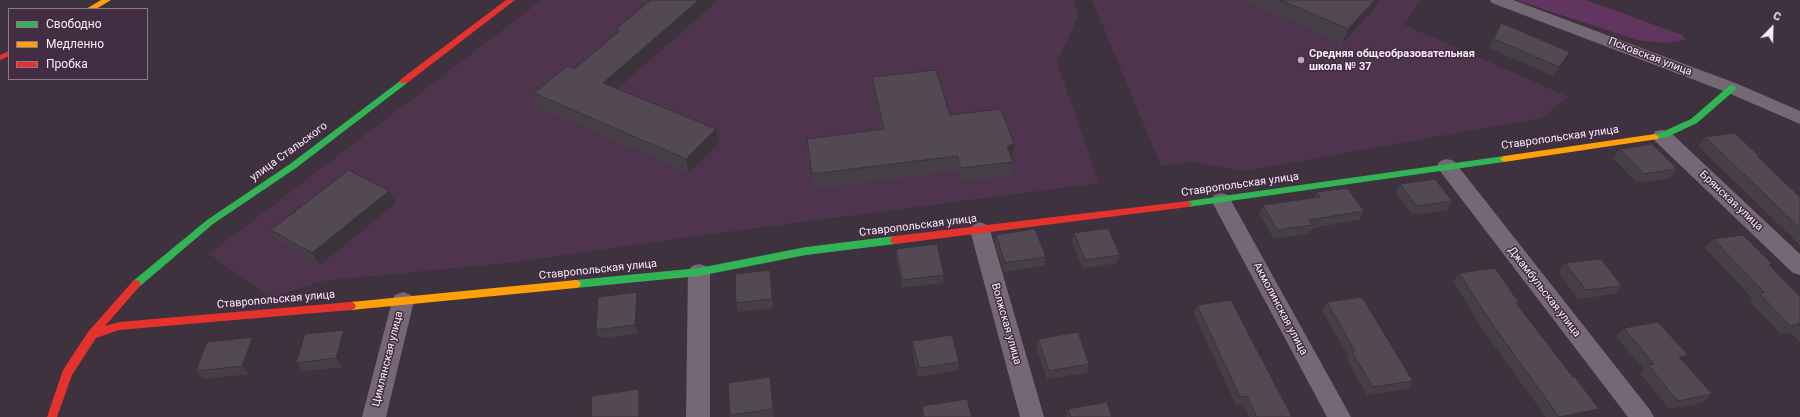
<!DOCTYPE html>
<meta charset="utf-8">
<style>
body{margin:0}
#map{position:relative;width:1800px;height:417px;overflow:hidden;background:#3e323e;font-family:Roboto,sans-serif}
canvas{display:block}
.legend{position:absolute;left:8px;top:8px;width:140px;height:72px;box-sizing:border-box;background:#432d42;border:1px solid #8c798b;margin:0;padding:5px 7px;list-style:none;font-size:12px;color:#faecf9}
.legend li{display:flex;align-items:center;gap:8px;height:20px}
.legend b{width:20px;border:1px solid #8c798b}
.north{position:absolute;left:1752px;top:8px;width:40px;height:40px;-webkit-text-stroke:3px #432d42;paint-order:stroke;rotate:23deg;font-size:11px;font-weight:700;line-height:16px;text-align:center;color:#faecf9}
.north::after{content:'';display:block;margin:auto;width:14px;height:18px;background:#faecf9;clip-path:polygon(50% 0,100% 100%,50% 72%,0 100%)}
</style>
<div id="map">
<canvas width="1800" height="417"></canvas>
<ul class="legend">
<li><b style="height:5px;background:#30b455"></b>Свободно</li>
<li><b style="height:5px;background:#ff9f0a"></b>Медленно</li>
<li><b style="height:5px;background:#e5322d"></b>Пробка</li>
</ul>
<div class="north">С</div>
</div>
<script>
const context = document.querySelector('canvas').getContext('2d');
context.lineJoin = 'round';
function paint(path, color) {
  context.fillStyle = color;
  context.fill(path, 'evenodd');
}
function poly(rows) {
  const path = new Path2D();
  for (const r of rows) {
    path.moveTo(r[0], r[1]);
    for (let i = 2; i < r.length; i += 2) path.lineTo(r[i], r[i + 1]);
  }
  return path;
}
function trace(path, color, width, dash) {
  context.strokeStyle = color;
  context.lineWidth = width;
  context.lineCap = dash ? 'butt' : 'round';
  context.setLineDash(dash || []);
  context.stroke(path);
}
function drawText(font, color, halo, rows, align = 'center') {
  context.font = font + ' Roboto,sans-serif';
  context.lineWidth = 3;
  context.setLineDash([]);
  context.textBaseline = 'middle';
  context.strokeStyle = halo;
  context.fillStyle = color;
  for (const [text, x, y, turn = 0] of rows) {
    context.save();
    context.translate(x, y);
    context.rotate((+turn || 0) * Math.PI / 180);
    context.textAlign = isNaN(turn) ? turn : align;
    if (halo) context.strokeText(text, 0, 0);
    context.fillText(text, 0, 0);
    context.restore();
  }
}
paint(poly([
 [542,0,1073,0,1079,15,1057,62,1099,183,696,236,515,262,322,281,271,298,209,254],
 [1092,0,1421,0,1403,24,1569,97,1541,118,1244,171,1190,162,1161,166]
]), '#4e354d');
paint(poly([
 [1516,0,1586,0,1682,35,1686,40,1666,43,1637,40]
]), '#623561');
paint(poly([
 [1490,0,1513,0,1738,84,1800,111,1800,124,1726,92,1492,3,1490,0],
 [1662,130,1669,131,1800,254,1800,275,1793,273,1655,141,1653,136,1655,131,1662,130],
 [1447,159,1454,161,1650,410,1654,417,1628,417,1440,171,1437,166,1440,161,1447,159],
 [1221,193,1228,195,1351,417,1327,417,1211,200,1214,195,1221,193],
 [980,222,987,225,990,230,1044,417,1020,417,970,230,973,225,980,222],
 [699,264,706,266,710,272,710,417,686,417,688,272,692,266,699,264],
 [403,292,411,295,414,301,386,417,362,417,392,301,395,295,403,292]
]), '#756875');
paint(poly([
 [404,78,407,79,408,81,407,83,296,168,213,224,139,287,133,287,131,284,133,281,207,220,290,164,404,78],
 [1732,85,1735,86,1736,88,1735,90,1697,123,1665,138,1652,139,1651,137,1652,135,1660,133,1691,119,1729,86,1732,85],
 [1504,156,1508,159,1504,162,1188,207,1184,204,1188,201,1504,156],
 [895,236,898,237,900,240,898,243,895,244,806,255,699,276,576,288,573,287,571,284,573,281,576,280,699,268,806,247,895,236]
]), '#30b455');
paint(poly([
 [101,0,111,0,96,9,86,9,101,0],
 [1655,134,1659,137,1658,139,1504,162,1500,159,1504,156,1655,134],
 [576,280,579,281,581,284,579,287,576,288,351,310,348,309,346,306,348,303,351,302,576,280]
]), '#ff9f0a');
paint(poly([
 [506,0,515,0,407,83,401,83,400,81,401,79,506,0],
 [9,51,9,56,0,60,0,55,9,51],
 [1188,201,1192,204,1188,207,895,244,892,243,890,240,892,237,895,236,1188,201],
 [136,280,139,281,141,284,139,287,105,326,119,322,351,302,354,303,356,306,354,309,351,310,119,330,96,338,72,375,57,417,47,417,63,370,88,332,133,281,136,280]
]), '#e5322d');
paint(poly([
 [651,0,718,0,617,88,716,129,719,143,689,173,539,108,534,93,574,69,617,33,616,29],
 [1243,0,1379,0,1375,8,1342,44],
 [1501,23,1570,52,1564,61,1553,76,1489,48,1496,32],
 [872,77,950,115,1012,158,1013,162,1011,176,960,182,957,171,814,189,808,153,807,139,881,130,873,92],
 [1705,137,1760,157,1759,158,1800,197,1800,245,1698,146],
 [1620,149,1677,169,1670,178,1637,183,1613,158],
 [1400,184,1452,201,1447,210,1412,215,1396,193],
 [1317,192,1364,211,1359,220,1312,228,1309,234,1274,239,1259,214,1263,205,1315,197],
 [396,203,320,265,280,242,271,230],
 [1074,233,1120,255,1117,263,1083,269,1072,242],
 [996,235,1046,257,1044,266,1004,272,995,243],
 [1713,239,1772,264,1770,266,1800,296,1800,343,1791,333,1781,334,1750,302,1753,299,1705,248],
 [896,249,944,275,943,283,902,288,896,258],
 [1565,263,1622,286,1615,294,1578,299,1558,272],
 [1459,273,1519,303,1517,305,1573,377,1599,409,1591,417,1546,417,1483,330,1453,281],
 [771,279,773,308,738,312,736,303],
 [639,301,638,334,599,338,596,330],
 [1327,302,1413,381,1407,389,1367,395,1347,360,1349,357,1322,311],
 [1197,305,1292,417,1249,417,1243,404,1236,405,1194,314],
 [1624,328,1688,355,1682,360,1712,394,1702,403,1669,409,1640,373,1644,369,1616,337],
 [344,330,350,339,342,367,303,371,296,363],
 [1038,339,1089,364,1087,373,1047,379,1036,347],
 [912,341,959,362,958,370,918,377,912,349],
 [260,345,250,374,204,379,196,371],
 [770,377,771,385,774,417,730,417,730,415],
 [922,406,972,417,922,417],
 [1068,409,1112,417,1066,417]
]), '#473f47');
paint(poly([
 [699,0,718,0,608,97,603,83],
 [1375,0,1379,0,1375,8,1342,44,1348,29],
 [716,129,719,143,689,173,686,159],
 [1014,144,1012,158,1007,146],
 [389,191,396,203,320,265,312,253],
 [770,270,771,279,773,308,772,299],
 [637,292,639,301,638,334,635,325],
 [344,330,350,339,342,367,336,358],
 [253,337,260,345,250,374,242,366],
 [1688,355,1679,364,1679,357],
 [639,389,642,398,642,417,639,417],
 [1599,409,1591,417,1559,417]
]), '#3a333a');
const building = poly([
 [651,0,699,0,603,83,716,129,686,159,534,93,567,66,574,69,620,31,616,29,651,0],
 [1280,0,1375,0,1348,29,1280,0],
 [1501,23,1570,52,1559,67,1494,39,1501,23],
 [936,70,950,115,1001,109,1014,144,1007,146,1013,162,961,168,957,156,812,174,807,139,884,129,872,77,936,70],
 [1735,133,1760,157,1758,157,1800,197,1800,228,1705,137,1735,133],
 [1652,144,1677,169,1644,174,1620,149,1652,144],
 [349,170,389,191,312,253,271,230,349,170],
 [1435,179,1452,201,1417,206,1400,184,1435,179],
 [1347,188,1364,211,1309,220,1313,225,1277,230,1263,205,1320,197,1317,192,1347,188],
 [1108,228,1120,255,1085,260,1074,233,1108,228],
 [1035,229,1046,257,1005,263,996,235,1035,229],
 [1743,235,1772,264,1769,265,1800,296,1800,324,1790,326,1759,293,1764,292,1713,239,1743,235],
 [937,244,944,275,902,280,896,249,937,244],
 [1601,259,1622,286,1586,290,1565,263,1601,259],
 [1495,268,1519,303,1516,303,1573,377,1575,377,1599,409,1559,417,1490,321,1459,273,1495,268],
 [770,270,772,299,736,303,735,274,770,270],
 [637,292,635,325,596,330,598,297,637,292],
 [1362,297,1413,381,1373,387,1352,352,1355,351,1327,302,1362,297],
 [1231,300,1292,417,1257,417,1247,396,1240,397,1197,305,1231,300],
 [1658,322,1688,355,1679,357,1712,394,1678,401,1648,365,1654,364,1624,328,1658,322],
 [344,330,336,358,296,363,305,334,344,330],
 [1078,332,1089,364,1049,371,1038,339,1078,332],
 [952,335,959,362,919,368,912,341,952,335],
 [253,337,242,366,196,371,207,342,253,337],
 [770,377,773,409,730,415,728,383,770,377],
 [639,389,639,417,591,417,592,396,639,389],
 [967,399,972,417,924,417,922,406,967,399],
 [1107,402,1112,417,1071,417,1068,409,1107,402]
]);
paint(building, '#534953');
trace(building, '#3a333a', 1);
for (const [x, y, r, color] of [
 [1301,60,4,"#b8abb8"]
]) {
  const dot = new Path2D();
  dot.arc(x, y, r, 0, 2 * Math.PI);
  context.fillStyle = color;
  context.fill(dot);
  trace(dot, '#432d42', 1.5);
}
drawText('bold 11px', '#faecf9', '#432d42', [
 ["Средняя общеобразовательная",1309,54],
 ["школа № 37",1309,67]
], 'left');
drawText('11px', '#faecf9', '#432d42', [
 ["Псковская улица",1650,57,21],
 ["Ставропольская улица",1560,138,-8],
 ["улица Стальского",289,152,-36],
 ["Ставропольская улица",1240,185,-8],
 ["Брянская улица",1731,201,43],
 ["Ставропольская улица",918,226,-7],
 ["Ставропольская улица",598,270,-6],
 ["Джамбульская улица",1544,292,52],
 ["Ставропольская улица",276,300,-5],
 ["Акмолинская улица",1280,309,62],
 ["Волжская улица",1006,324,74],
 ["Цимлянская улица",388,359,-76]
]);
</script>
